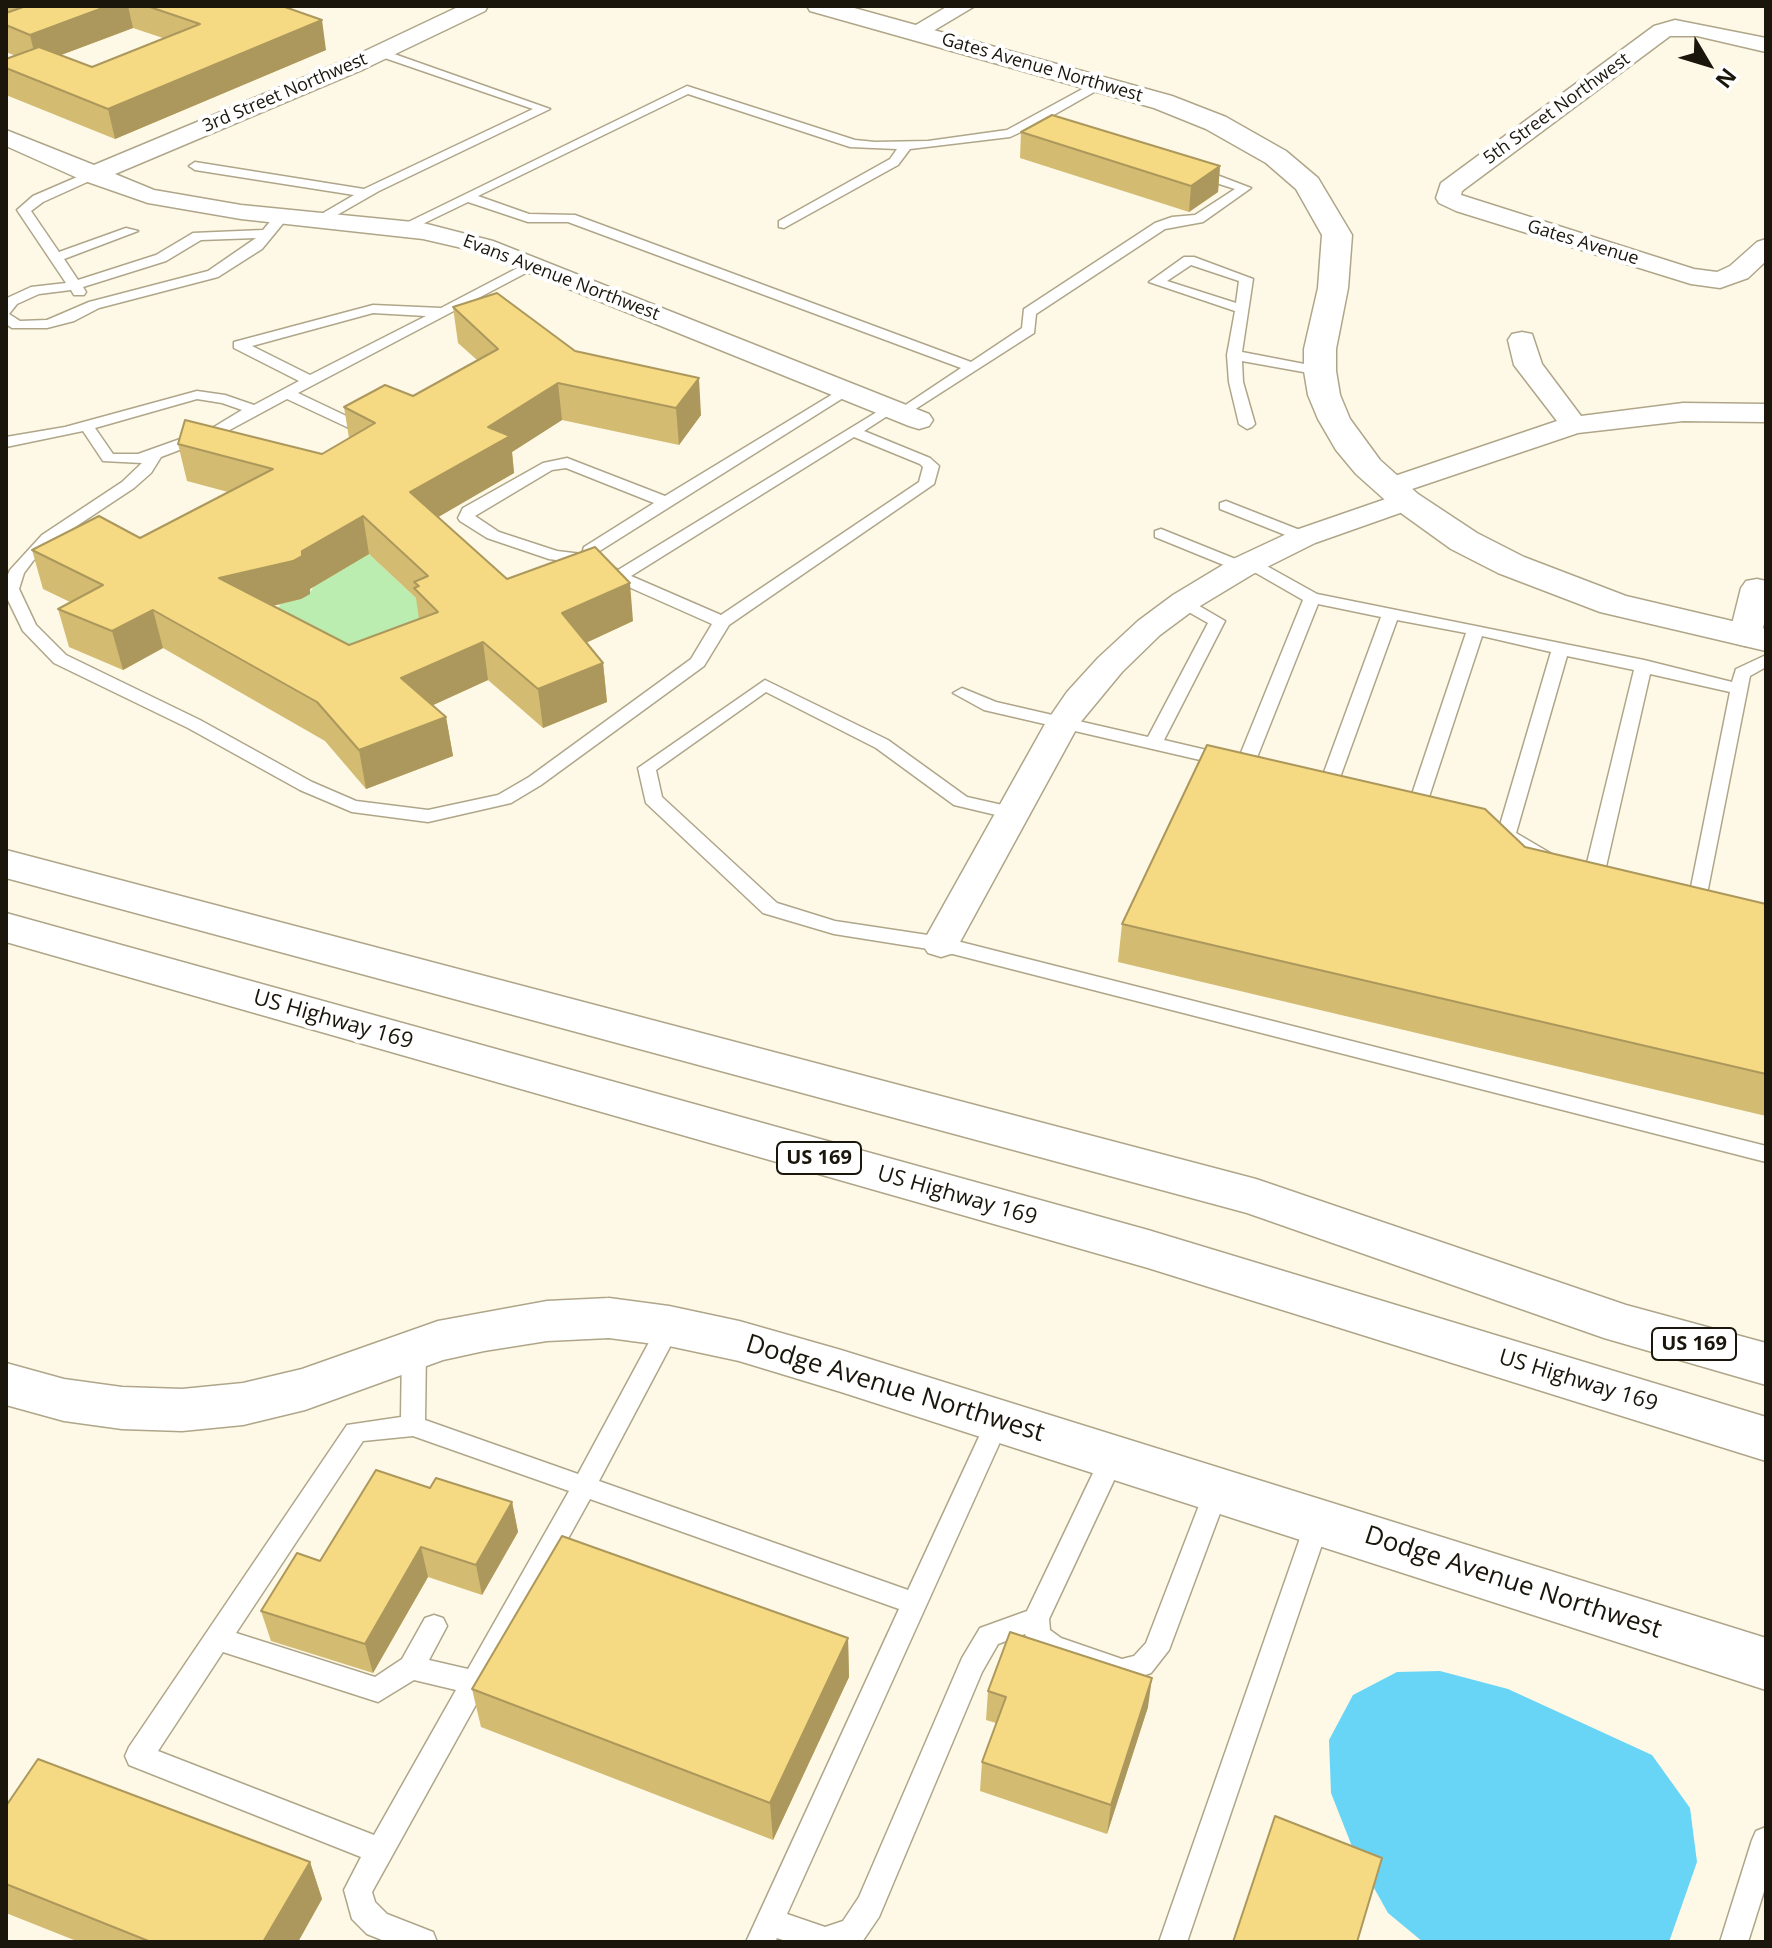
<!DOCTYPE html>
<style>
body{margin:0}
#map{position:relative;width:1772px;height:1948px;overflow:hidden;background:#fef8e6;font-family:"Open Sans",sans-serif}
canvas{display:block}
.frame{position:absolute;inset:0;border:8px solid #1a160c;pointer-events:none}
.north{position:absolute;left:1668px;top:24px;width:80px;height:80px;-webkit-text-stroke:6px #fff;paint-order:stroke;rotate:128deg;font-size:22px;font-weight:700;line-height:32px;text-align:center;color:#1a160c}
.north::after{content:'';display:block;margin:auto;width:28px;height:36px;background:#1a160c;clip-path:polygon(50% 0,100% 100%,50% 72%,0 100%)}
</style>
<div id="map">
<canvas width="1772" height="1948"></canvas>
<div class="frame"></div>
<div class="north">N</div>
</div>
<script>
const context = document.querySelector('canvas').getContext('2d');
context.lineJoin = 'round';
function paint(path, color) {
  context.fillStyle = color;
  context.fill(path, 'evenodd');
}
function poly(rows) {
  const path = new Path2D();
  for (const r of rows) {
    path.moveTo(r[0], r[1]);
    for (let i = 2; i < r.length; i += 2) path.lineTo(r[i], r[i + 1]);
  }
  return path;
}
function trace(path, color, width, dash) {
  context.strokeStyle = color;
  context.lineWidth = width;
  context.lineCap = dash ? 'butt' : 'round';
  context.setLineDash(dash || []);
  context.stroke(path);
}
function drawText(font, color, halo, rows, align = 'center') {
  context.font = font + ' "Open Sans",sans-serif';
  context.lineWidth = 8;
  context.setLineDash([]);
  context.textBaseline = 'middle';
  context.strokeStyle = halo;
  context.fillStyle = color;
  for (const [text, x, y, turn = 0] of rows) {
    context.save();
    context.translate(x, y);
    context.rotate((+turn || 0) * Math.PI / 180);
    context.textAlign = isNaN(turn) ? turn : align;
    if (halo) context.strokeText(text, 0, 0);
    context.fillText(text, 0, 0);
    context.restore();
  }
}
paint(poly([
 [352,538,434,615,408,666,230,611,254,596,277,608,280,606,278,604,301,599,309,593]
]), '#baedaf');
paint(poly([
 [1440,1671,1508,1689,1652,1755,1690,1808,1697,1862,1669,1942,1423,1942,1388,1913,1355,1854,1331,1793,1329,1740,1353,1695,1397,1672]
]), '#68d5f7');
const service = poly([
 [380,49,550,109,379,191,323,223,316,219,318,216,354,195,195,170,189,166,195,162,364,189,533,109,376,55,374,53,380,49],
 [1099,80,1103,81,1103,87,1043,121,1066,128,1066,134,1034,126,1010,137,910,149,898,165,784,228,779,227,779,221,890,159,897,149,850,147,688,94,478,196,529,214,575,215,971,362,1022,328,1024,309,1155,223,1172,217,1195,215,1235,189,1191,175,1191,169,1201,169,1251,188,1203,222,1165,229,1036,314,1034,333,903,417,896,413,898,410,961,368,568,222,528,222,468,202,408,231,396,228,687,86,855,140,875,142,928,141,1007,130,1099,80],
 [91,171,97,175,96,178,43,202,31,211,59,252,126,228,138,231,64,259,78,280,156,255,193,233,263,230,278,212,290,215,262,249,218,277,99,308,74,321,47,328,12,328,6,324,7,298,31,287,66,283,17,210,33,196,91,171],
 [256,238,208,271,89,302,47,320,20,321,9,314,17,304,39,294,71,290,74,295,84,295,86,292,83,287,166,261,201,240,256,238],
 [1184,257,1194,257,1253,279,1242,352,1320,367,1327,371,1320,375,1242,361,1243,382,1255,424,1252,427,1247,429,1239,424,1229,382,1227,355,1235,311,1149,282,1184,257],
 [1191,265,1239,281,1236,303,1167,281,1191,265],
 [529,262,541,265,298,393,359,422,359,428,349,428,287,399,224,433,161,457,151,473,134,488,54,541,33,561,24,573,19,589,36,625,66,655,200,720,312,782,356,801,428,810,498,795,529,777,691,659,712,624,595,572,585,564,549,559,487,538,460,521,458,518,463,508,543,463,567,458,665,496,846,386,853,390,851,393,598,552,598,558,618,570,890,404,897,408,895,411,864,431,930,458,939,466,934,484,729,625,704,666,541,785,511,803,428,822,352,812,300,790,188,728,54,663,23,631,6,596,6,579,10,570,42,535,122,482,142,463,103,461,83,431,6,447,6,437,65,427,197,391,225,395,254,405,299,381,234,348,234,342,373,305,441,308,529,262],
 [373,313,426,316,310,375,252,346,373,313],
 [197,399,222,403,242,410,214,427,138,454,113,454,95,428,197,399],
 [854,437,920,464,923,467,919,482,721,615,631,576,854,437],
 [566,468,654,503,584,547,582,554,557,551,499,532,475,516,552,470,566,468],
 [1226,501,1310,534,1312,537,1304,542,1298,540,1220,509,1220,503,1226,501],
 [1161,529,1243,562,1256,560,1317,594,1644,660,1732,682,1736,669,1766,655,1766,667,1750,676,1706,899,1699,901,1681,897,1671,891,1681,885,1691,887,1730,692,1650,674,1605,871,1595,877,1585,871,1634,670,1567,656,1516,833,1562,860,1553,866,1546,864,1487,830,1489,826,1500,825,1551,652,1482,636,1427,803,1418,809,1409,803,1466,633,1397,620,1338,783,1329,789,1320,783,1381,617,1318,604,1254,765,1251,769,1239,769,1236,765,1303,600,1249,569,1236,570,1155,537,1155,531,1161,529],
 [1184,597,1225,621,1164,740,1232,756,1235,760,1232,764,1226,766,984,710,953,693,962,688,996,702,1148,737,1208,623,1178,606,1176,602,1184,597],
 [765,680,888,740,967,797,1020,809,1022,813,1013,819,954,805,876,748,766,692,656,770,662,797,777,903,835,921,941,937,1766,1146,1766,1162,941,951,834,934,763,913,646,803,638,768,765,680],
 [669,1317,677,1320,681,1326,599,1481,908,1590,990,1413,998,1410,1006,1413,1010,1420,787,1914,825,1927,843,1921,859,1897,962,1658,980,1628,1027,1611,1104,1450,1113,1447,1122,1450,1125,1457,1049,1619,1050,1630,1061,1638,1122,1659,1134,1656,1146,1643,1208,1482,1217,1479,1226,1482,1229,1489,1169,1650,1151,1673,1122,1683,1043,1655,1029,1644,1025,1634,998,1644,982,1672,879,1917,862,1942,789,1942,777,1938,775,1942,746,1942,899,1609,590,1499,372,1892,375,1902,387,1914,433,1932,437,1942,387,1942,367,1934,352,1919,344,1890,361,1857,129,1765,125,1756,129,1747,347,1425,401,1417,402,1350,406,1343,414,1341,422,1343,426,1350,425,1420,578,1474,661,1320,669,1317],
 [413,1436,569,1491,468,1669,429,1660,447,1626,443,1618,434,1615,425,1618,402,1659,375,1677,236,1633,363,1441,413,1436],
 [223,1652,378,1702,414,1680,456,1690,374,1835,158,1751,223,1652],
 [1318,1510,1327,1513,1330,1521,1187,1942,1159,1942,1306,1521,1309,1513,1318,1510],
 [1766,1827,1766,1885,1748,1942,1720,1942,1752,1840,1756,1831,1766,1827]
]);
const minor = poly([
 [460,6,488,6,485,11,364,69,115,174,154,190,241,205,423,223,493,241,929,414,933,420,929,426,919,429,909,426,475,251,423,239,241,219,148,203,82,180,6,146,6,130,94,165,348,59,460,6],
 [948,6,975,6,923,37,907,37,904,32,948,6],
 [1675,20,1766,38,1766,52,1697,36,1670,36,1462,191,1461,195,1694,269,1717,272,1730,266,1757,242,1766,239,1766,261,1748,278,1720,288,1691,284,1456,211,1439,203,1436,198,1441,183,1654,26,1675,20],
 [1522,332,1532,334,1542,364,1581,416,1683,403,1766,404,1766,422,1683,421,1578,433,1400,493,1390,496,1380,493,1375,487,1380,481,1557,421,1514,365,1508,340,1512,334,1522,332],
 [1406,492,1417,495,1421,501,1417,507,1315,543,1253,574,1195,609,1160,635,1122,672,1079,724,954,953,941,957,928,953,922,944,1045,724,1067,692,1098,658,1138,621,1173,595,1231,560,1293,531,1406,492],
 [1757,579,1766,581,1766,616,1761,636,1756,643,1745,646,1734,643,1729,636,1741,588,1746,581,1757,579]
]);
const tertiary = poly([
 [807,6,847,6,1172,96,1226,117,1286,151,1318,178,1352,235,1348,288,1336,349,1336,371,1340,395,1350,419,1380,460,1418,494,1477,533,1524,557,1626,596,1766,629,1766,651,1600,612,1498,573,1451,549,1394,508,1356,474,1336,450,1318,419,1308,395,1304,371,1304,349,1318,288,1322,235,1296,189,1266,163,1206,129,1154,108,810,11,807,6],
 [609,1298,669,1306,739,1321,841,1350,1766,1638,1766,1690,841,1392,739,1361,669,1346,609,1338,547,1341,484,1351,443,1360,305,1410,243,1425,182,1431,122,1429,64,1421,6,1405,6,1363,64,1379,122,1387,182,1389,243,1383,302,1369,438,1321,547,1301,609,1298]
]);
const motorway = poly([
 [6,850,1256,1179,1626,1305,1766,1343,1766,1385,1604,1338,1247,1213,6,878,6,850],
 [6,913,1148,1230,1766,1417,1766,1461,1148,1268,6,942,6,913]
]);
trace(service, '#afa689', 3);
trace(minor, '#afa689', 3);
trace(tertiary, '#afa689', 3);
trace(motorway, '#afa689', 3);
paint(service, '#fff');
paint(minor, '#fff');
paint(tertiary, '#fff');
paint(motorway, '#fff');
paint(poly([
 [6,6,285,6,284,7,326,50,115,139,6,95,6,59,16,56,6,52],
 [133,28,163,38,92,67,61,55],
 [1021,132,1220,166,1218,192,1189,212,1020,158],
 [453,307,575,351,701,415,679,445,562,420,512,452,514,473,438,517,507,579,633,621,586,643,603,663,607,702,543,728,488,680,433,705,446,717,453,756,366,789,325,741,163,648,123,670,69,647,58,609,70,602,43,589,32,550,140,538,228,492,187,481,178,444,322,454,349,438,344,407,413,396,477,360,458,343],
 [369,554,416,598,419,619,349,645,273,606,301,599,310,594,310,589],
 [1525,847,1766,904,1766,1116,1118,962,1122,924],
 [430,1488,512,1502,518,1532,482,1595,428,1577,373,1673,271,1641,261,1611,320,1561],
 [848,1638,849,1677,773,1840,481,1727,472,1689],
 [988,1691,1148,1707,1107,1834,980,1791,982,1762,996,1723,986,1720],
 [6,1806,310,1862,322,1899,298,1942,79,1942,6,1913]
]), '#d3bb71');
paint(poly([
 [108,6,128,6,133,28,37,64,30,35],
 [322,20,326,50,115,139,108,109],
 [1220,166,1218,192,1189,212,1191,186],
 [699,378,701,415,679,445,676,408],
 [558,383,562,420,512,452,514,473,416,530,410,492,488,427],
 [363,516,369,554,310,589,310,594,301,599,228,616,219,578,302,551],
 [630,583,633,621,566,652,562,613],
 [153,610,163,648,123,670,112,631],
 [483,642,488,680,407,717,401,678],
 [603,663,607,702,543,728,538,689],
 [446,717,453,756,366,789,359,750],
 [512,1502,518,1532,482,1595,476,1565],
 [421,1547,428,1577,373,1673,365,1644],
 [848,1638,849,1677,773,1840,770,1803],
 [1152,1678,1148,1707,1107,1834,1111,1805],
 [310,1862,322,1899,298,1942,263,1942]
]), '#ac985c');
const building = poly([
 [26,6,108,6,30,35,6,25,6,13,26,6],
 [147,6,282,6,322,20,108,109,6,68,6,59,39,47,92,67,200,24,147,6],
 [1052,115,1220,166,1191,186,1021,132,1052,115],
 [497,293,575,351,699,378,676,408,558,383,488,427,510,436,410,492,507,579,595,547,630,583,562,613,603,663,538,689,483,642,401,678,446,717,359,750,317,702,153,610,112,631,58,609,103,585,32,550,99,516,140,538,273,469,178,444,185,420,322,454,375,423,344,407,385,385,413,396,498,349,453,307,497,293],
 [363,516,428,576,414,582,419,586,414,588,438,612,349,645,219,578,293,561,302,556,302,551,363,516],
 [1207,745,1485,809,1525,847,1766,904,1766,1074,1122,924,1207,745],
 [376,1470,430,1488,436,1478,512,1502,476,1565,421,1547,365,1644,261,1611,297,1553,320,1561,376,1470],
 [562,1536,848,1638,770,1803,472,1689,562,1536],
 [1010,1632,1152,1678,1111,1805,982,1762,1006,1697,988,1691,1010,1632],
 [38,1759,310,1862,263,1942,151,1942,6,1884,6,1806,38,1759],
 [1275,1816,1382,1858,1357,1942,1233,1942,1275,1816]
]);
paint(building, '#f5d983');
trace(building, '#ac985c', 2);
drawText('18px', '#1a160c', '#fff', [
 ["Gates Avenue Northwest",1042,68,16],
 ["3rd Street Northwest",285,93,-23],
 ["5th Street Northwest",1557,109,-36],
 ["Gates Avenue",1583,243,17],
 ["Evans Avenue Northwest",561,278,21]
]);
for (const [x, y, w] of [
 [819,1158,84],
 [1694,1344,84]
]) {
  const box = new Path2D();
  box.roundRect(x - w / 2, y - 16, w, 32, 6);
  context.fillStyle = '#fff';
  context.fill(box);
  trace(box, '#1a160c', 2);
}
drawText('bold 20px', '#1a160c', null, [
 ["US 169",819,1158],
 ["US 169",1694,1344]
]);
drawText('22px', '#1a160c', '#fff', [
 ["US Highway 169",333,1020,16],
 ["US Highway 169",957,1196,16],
 ["US Highway 169",1578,1381,17]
]);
drawText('26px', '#1a160c', '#fff', [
 ["Dodge Avenue Northwest",895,1389,17],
 ["Dodge Avenue Northwest",1513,1583,18]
]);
</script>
